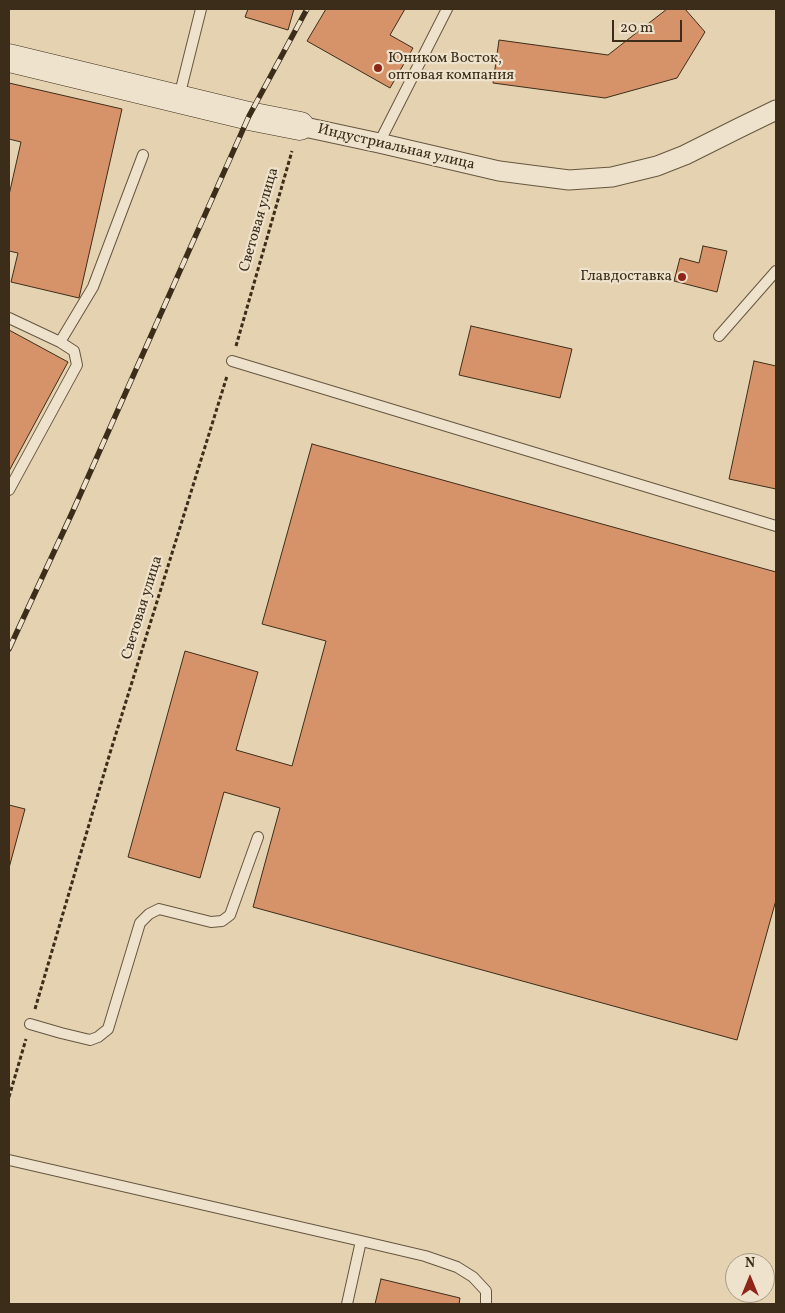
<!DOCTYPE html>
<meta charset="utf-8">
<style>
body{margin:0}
#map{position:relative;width:785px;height:1313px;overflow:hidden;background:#e5d2b1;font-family:Vollkorn,serif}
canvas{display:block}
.frame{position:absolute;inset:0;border:10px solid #3c2d1a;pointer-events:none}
.north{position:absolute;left:725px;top:1253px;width:50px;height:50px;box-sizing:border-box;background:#eee2cc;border:1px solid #a79a85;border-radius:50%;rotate:0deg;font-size:14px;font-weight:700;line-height:20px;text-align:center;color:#3c2d1a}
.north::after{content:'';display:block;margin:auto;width:18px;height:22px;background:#8f2418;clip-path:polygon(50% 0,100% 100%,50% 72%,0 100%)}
.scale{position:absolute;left:612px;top:20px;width:70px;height:22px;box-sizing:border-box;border:2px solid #3c2d1a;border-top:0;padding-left:6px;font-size:15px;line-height:18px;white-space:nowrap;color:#3c2d1a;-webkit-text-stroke:4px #eee2cc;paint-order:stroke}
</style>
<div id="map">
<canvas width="785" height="1313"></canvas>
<div class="frame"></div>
<div class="north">N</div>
<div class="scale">20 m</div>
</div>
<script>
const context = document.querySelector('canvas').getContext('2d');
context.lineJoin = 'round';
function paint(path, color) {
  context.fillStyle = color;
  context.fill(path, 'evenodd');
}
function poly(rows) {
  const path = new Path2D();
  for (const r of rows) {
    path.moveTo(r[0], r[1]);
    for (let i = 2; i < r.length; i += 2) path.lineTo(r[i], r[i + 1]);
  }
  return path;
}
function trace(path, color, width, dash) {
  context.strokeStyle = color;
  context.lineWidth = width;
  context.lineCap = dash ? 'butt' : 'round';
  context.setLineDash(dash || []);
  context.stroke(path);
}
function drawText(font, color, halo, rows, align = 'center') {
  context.font = font + ' Vollkorn,serif';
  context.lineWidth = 4.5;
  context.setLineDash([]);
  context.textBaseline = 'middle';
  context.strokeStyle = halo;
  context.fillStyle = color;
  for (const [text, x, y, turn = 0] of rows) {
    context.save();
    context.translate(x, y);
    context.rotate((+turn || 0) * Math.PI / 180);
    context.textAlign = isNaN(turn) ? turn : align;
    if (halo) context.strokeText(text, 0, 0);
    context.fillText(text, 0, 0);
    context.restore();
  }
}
const building = poly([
 [248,9,294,9,288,30,245,17,248,9],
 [326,9,405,9,390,35,413,48,390,88,307,41,326,9],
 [667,9,685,9,705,32,677,78,605,98,493,83,499,40,608,55,667,9],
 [9,83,122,109,79,298,11,282,18,253,9,251,9,195,21,142,9,139,9,83],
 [703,246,727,251,717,292,674,281,680,258,699,263,703,246],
 [471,326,572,349,560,398,459,375,471,326],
 [9,330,68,362,9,471,9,330],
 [754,361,776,366,776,489,729,479,754,361],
 [312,444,776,572,776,900,737,1040,253,907,280,808,224,792,200,878,128,857,185,651,258,672,236,750,292,766,326,641,262,624,312,444],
 [9,805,25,809,9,868,9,805],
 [381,1279,460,1298,459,1304,375,1304,381,1279]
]);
paint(building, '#d69369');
trace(building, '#3c2d1a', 1);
const lane = poly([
 [179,97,201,9],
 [379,143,447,9],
 [9,318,60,342,93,287,143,155],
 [719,336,776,271],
 [232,361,776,526],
 [9,490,77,365,74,351,60,342],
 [30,1024,61,1033,90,1040,98,1037,108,1029,140,923,149,914,159,909,211,922,222,921,230,915,258,837],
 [9,1160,361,1241,347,1304],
 [361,1241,425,1256,457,1267,473,1277,486,1291,486,1304]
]);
const street = poly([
 [300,126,379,143,499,171,569,180,612,177,657,166,685,155,739,128,776,110]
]);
const secondary = poly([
 [9,58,249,116,300,126]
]);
trace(lane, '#665640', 12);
trace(street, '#665640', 21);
trace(secondary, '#3c2d1a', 29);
trace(poly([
 [236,346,292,151],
 [35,1009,110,753,227,376],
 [9,1097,26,1039]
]), '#3c2d1a', 3, [4, 2.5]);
trace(lane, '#eee2cc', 10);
trace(street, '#eee2cc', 19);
trace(secondary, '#eee2cc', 28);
const rail = poly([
 [9,649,72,513,249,116,307,9]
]);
trace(rail, '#3c2d1a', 5.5);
trace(rail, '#eee2cc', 4, [11]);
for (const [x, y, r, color] of [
 [378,68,5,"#8f2418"],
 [682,277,5,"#8f2418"]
]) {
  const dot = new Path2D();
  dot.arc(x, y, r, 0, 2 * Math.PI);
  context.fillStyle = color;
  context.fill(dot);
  trace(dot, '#eee2cc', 2);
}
drawText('15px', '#3c2d1a', '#eee2cc', [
 ["Юником Восток,",388,59],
 ["оптовая компания",388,76],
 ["Главдоставка",672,277,"right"]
], 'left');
drawText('15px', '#3c2d1a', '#eee2cc', [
 ["Индустриальная улица",396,148,13],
 ["Световая улица",260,220,-74],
 ["Световая улица",143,608,-73]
]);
</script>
